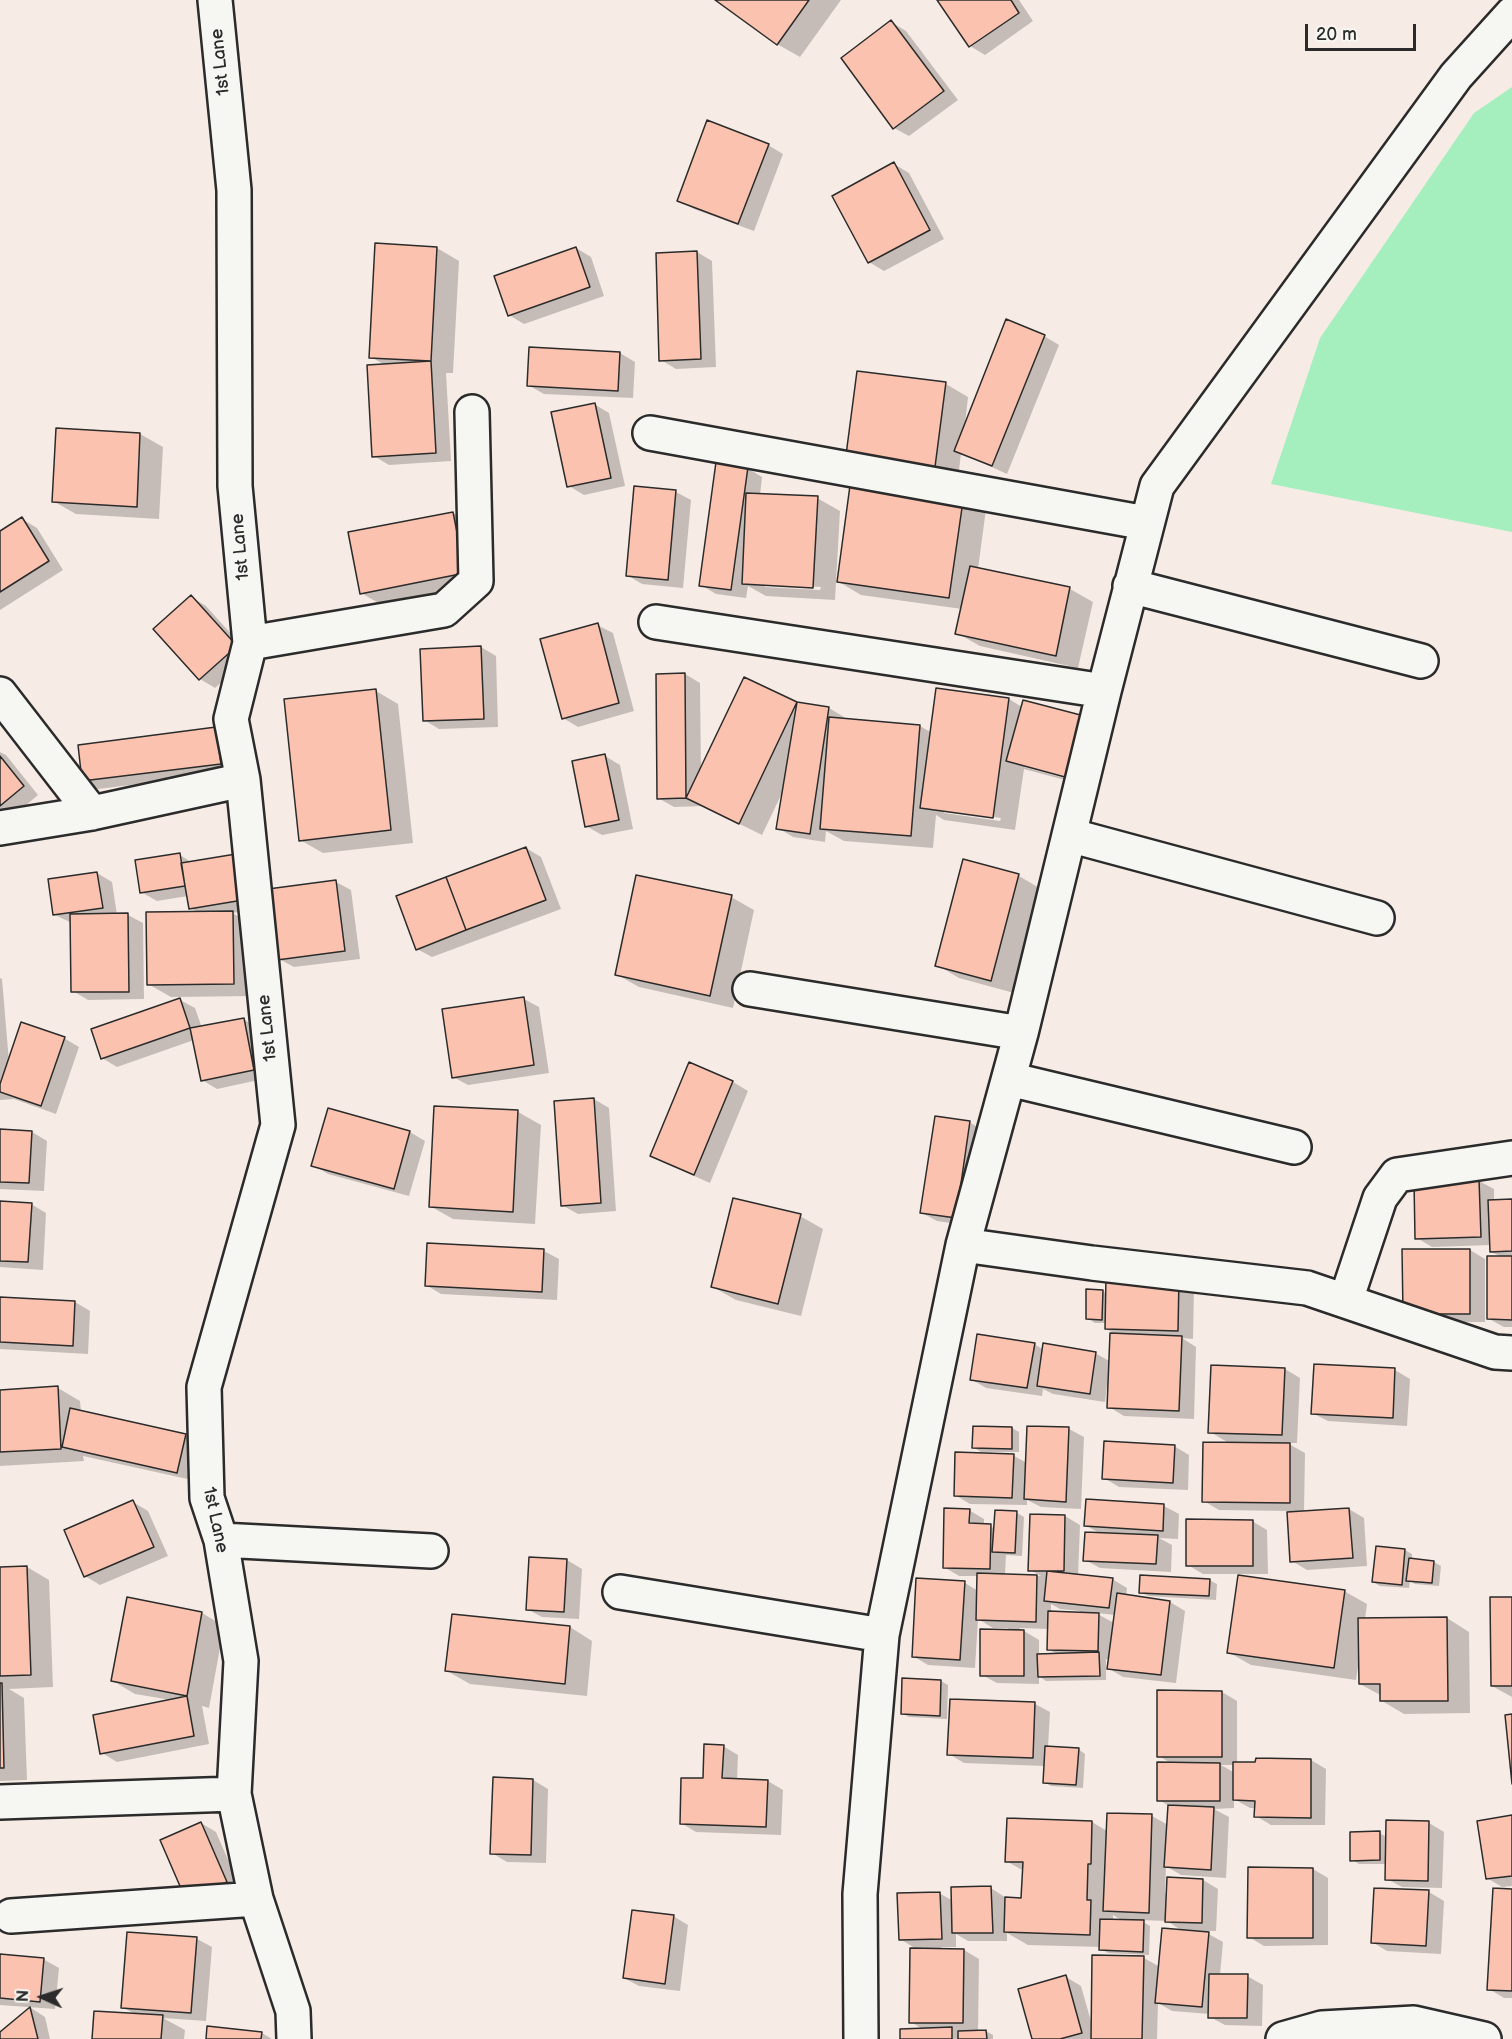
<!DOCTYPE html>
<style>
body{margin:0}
#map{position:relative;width:1512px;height:2039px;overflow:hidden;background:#f7ece5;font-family:"Balsamiq Sans",sans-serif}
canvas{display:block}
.north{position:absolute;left:12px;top:1967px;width:60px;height:60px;-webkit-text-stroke:4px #f6f6f2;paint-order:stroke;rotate:273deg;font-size:16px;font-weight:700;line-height:24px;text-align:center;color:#2b2b2b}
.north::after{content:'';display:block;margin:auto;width:21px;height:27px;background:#2b2b2b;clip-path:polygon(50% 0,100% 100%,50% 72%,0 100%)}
.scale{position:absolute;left:1305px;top:24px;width:111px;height:27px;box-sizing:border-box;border:3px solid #2b2b2b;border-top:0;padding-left:8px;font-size:18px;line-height:21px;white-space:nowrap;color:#2b2b2b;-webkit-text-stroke:4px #f6f6f2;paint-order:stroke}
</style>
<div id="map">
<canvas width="1512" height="2039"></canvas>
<div class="north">N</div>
<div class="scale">20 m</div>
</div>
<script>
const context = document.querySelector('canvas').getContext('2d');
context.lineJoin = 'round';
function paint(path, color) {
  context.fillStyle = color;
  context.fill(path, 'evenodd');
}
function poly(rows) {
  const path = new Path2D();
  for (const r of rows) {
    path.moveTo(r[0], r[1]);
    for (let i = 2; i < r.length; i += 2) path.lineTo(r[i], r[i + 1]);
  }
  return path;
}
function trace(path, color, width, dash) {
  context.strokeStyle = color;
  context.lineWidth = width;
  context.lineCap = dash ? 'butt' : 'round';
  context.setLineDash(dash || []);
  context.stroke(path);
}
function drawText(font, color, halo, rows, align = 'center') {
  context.font = font + ' "Balsamiq Sans",sans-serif';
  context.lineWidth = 4.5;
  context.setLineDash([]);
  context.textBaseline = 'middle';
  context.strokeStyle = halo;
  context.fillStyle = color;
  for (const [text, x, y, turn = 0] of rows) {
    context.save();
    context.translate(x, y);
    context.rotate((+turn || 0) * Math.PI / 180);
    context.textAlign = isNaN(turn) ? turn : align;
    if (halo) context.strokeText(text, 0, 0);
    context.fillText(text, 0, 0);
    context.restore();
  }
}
paint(poly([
 [1512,87,1512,532,1271,484,1320,338,1474,113]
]), '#a5efbe');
paint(poly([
 [717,0,841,0,800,57,777,44],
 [939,0,1019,0,1033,21,985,55,970,46],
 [891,22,906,31,958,100,909,136,894,128],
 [768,145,783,154,754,231,694,209,679,200],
 [894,164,909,173,944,239,884,271,869,262],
 [437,248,459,261,453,373,446,373,451,461,389,465,374,456,385,365,371,357],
 [576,248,591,257,604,296,524,324,509,315],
 [697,252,712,261,716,367,676,369,661,360],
 [1044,336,1059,345,1007,474,961,453,958,479,870,467,946,384,968,397,965,425],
 [530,348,620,353,635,362,633,398,544,394,528,385],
 [594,404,609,413,625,486,584,495,569,486],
 [140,434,163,447,159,519,76,514,53,501],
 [747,468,762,477,760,495,817,498,840,511,835,600,766,596,748,586,746,598,716,594,701,585],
 [765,584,821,587,820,590,765,587],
 [852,480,986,509,978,569,1070,589,1093,602,1078,668,980,646,957,633,962,609,861,595,839,582],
 [676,492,691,500,683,588,642,584,627,575],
 [453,513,476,526,487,585,384,606,361,593],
 [22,519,37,528,63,570,0,610,0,533],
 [191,597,206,606,251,656,215,688,200,679,155,629],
 [597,625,613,633,634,711,578,727,563,718],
 [481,647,496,656,498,727,439,729,424,720],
 [685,674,700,683,701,772,796,703,829,708,844,717,843,720,920,726,932,733,1009,699,1022,707,1091,787,1024,769,1015,830,944,820,936,815,933,848,844,841,826,831,825,842,793,837,778,828,783,791,762,835,703,806,674,807,658,798],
 [1024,764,1084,780,1083,783,1024,767],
 [944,810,1001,818,1000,821,944,813],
 [376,691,398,704,413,843,323,853,300,840],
 [216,729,235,772,98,789,83,780],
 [0,752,6,755,38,795,0,827],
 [605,756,620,765,633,829,602,835,586,826],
 [526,848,541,857,561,909,432,957,417,949],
 [180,855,264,908,232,913,256,926,256,996,171,997,148,984,199,913,190,908,188,896,157,901,141,892],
 [964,861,1019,876,1041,889,1014,993,959,978,937,965],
 [97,873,112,882,117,915,128,915,143,923,144,999,88,1000,73,991,72,923,55,915],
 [336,882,351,890,360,959,294,967,279,959],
 [731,897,754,910,733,1008,639,987,616,974],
 [0,978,2,979,9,1062,64,1038,79,1047,56,1114,14,1099,0,1100],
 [524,999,539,1007,549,1073,468,1085,453,1077],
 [180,1000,195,1008,202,1028,243,1019,258,1028,268,1078,217,1089,202,1080,194,1040,117,1067,102,1058],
 [690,1064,733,1082,748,1091,710,1183,667,1164,652,1156],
 [594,1099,609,1108,616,1211,578,1214,562,1205],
 [518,1112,541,1125,535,1224,453,1219,430,1206],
 [969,1122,984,1131,971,1226,937,1221,922,1213],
 [0,1131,32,1132,47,1141,44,1191,0,1189],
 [410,1132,425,1141,409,1196,328,1174,313,1165],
 [1479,1181,1494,1189,1494,1202,1512,1201,1512,1327,1504,1327,1489,1319,1502,1257,1491,1252,1491,1245,1432,1247,1417,1238],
 [0,1203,31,1204,46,1213,43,1270,0,1267],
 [800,1216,823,1229,801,1316,736,1300,713,1287],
 [1470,1250,1485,1259,1485,1322,1420,1322],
 [544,1251,559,1259,557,1300,441,1294,426,1285],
 [1194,1288,1193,1339,1182,1338,1196,1347,1194,1419,1124,1416,1109,1407,1109,1385,1107,1385,1105,1402,1053,1394,1043,1389,1042,1396,986,1388,971,1379,1034,1344,1044,1350,1095,1353,1111,1362,1118,1335,1106,1329,1107,1323,1095,1323,1087,1318,1102,1291,1107,1294],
 [0,1298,75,1302,90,1311,88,1354,0,1349],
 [1285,1369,1300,1378,1297,1443,1287,1443,1305,1453,1304,1512,1349,1509,1364,1518,1367,1566,1307,1570,1292,1561,1289,1511,1219,1510,1204,1501,1229,1443,1210,1432],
 [1395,1370,1410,1379,1407,1426,1328,1421,1312,1413],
 [58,1388,80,1401,81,1412,185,1435,200,1444,192,1480,83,1456,84,1461,0,1466,0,1391],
 [974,1427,1012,1428,1019,1432,1019,1452,981,1452,974,1448],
 [1069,1429,1084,1437,1081,1509,1041,1507,1027,1500,1027,1505,970,1504,955,1495,1014,1456,1027,1463],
 [1174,1446,1189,1455,1188,1490,1119,1487,1104,1478],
 [133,1502,148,1511,168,1556,100,1585,85,1576],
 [1164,1506,1179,1514,1178,1539,1159,1538,1172,1545,1171,1572,1100,1568,1085,1560,1101,1534,1085,1525],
 [969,1510,984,1519,984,1525,995,1528,1017,1513,1024,1517,1022,1556,1006,1555,1005,1575,1041,1576,1030,1570,1065,1516,1080,1525,1078,1576,1112,1579,1127,1588,1126,1596,1170,1602,1185,1611,1176,1683,1123,1677,1108,1668,1110,1659,1106,1659,1106,1680,1046,1681,1039,1676,1039,1684,997,1683,982,1675,1008,1628,993,1628,978,1619,975,1668,928,1665,913,1656,965,1583,978,1591,979,1576,959,1576,944,1567],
 [1051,1604,1060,1609,1080,1611,1079,1614,1051,1613],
 [1096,1613,1115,1615,1114,1623],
 [1019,1628,1049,1629,1048,1649,1059,1655,1039,1656,1039,1640],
 [1252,1521,1267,1530,1268,1574,1203,1574,1188,1565],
 [1377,1548,1405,1550,1412,1554,1412,1560,1434,1562,1441,1566,1439,1586,1415,1584,1410,1581,1409,1588,1380,1586,1373,1582],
 [567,1560,582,1569,579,1619,542,1617,527,1609],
 [27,1567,49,1580,53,1687,9,1689,24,1698,27,1780,0,1781,0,1568],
 [1209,1580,1217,1584,1216,1600,1148,1596,1140,1592],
 [1344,1591,1367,1604,1365,1619,1447,1618,1469,1632,1470,1713,1404,1714,1382,1701,1382,1696,1360,1684,1360,1667,1358,1667,1356,1680,1251,1665,1228,1652],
 [1512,1598,1512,1697,1492,1686],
 [202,1613,224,1626,209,1708,202,1706,209,1744,117,1762,102,1753,171,1700,135,1694,113,1681],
 [570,1627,592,1641,587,1696,470,1684,447,1671],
 [941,1681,948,1685,947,1719,909,1717,902,1713],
 [1158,1692,1222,1692,1237,1701,1237,1764,1311,1760,1326,1769,1325,1825,1271,1825,1256,1816,1256,1808,1250,1808,1234,1799,1234,1808,1214,1809,1229,1817,1226,1878,1181,1875,1166,1866,1165,1894,1203,1880,1218,1889,1216,1931,1203,1931,1223,1942,1220,1975,1247,1976,1263,1985,1262,2026,1225,2025,1210,2017,1210,2014,1172,2011,1158,2003,1157,2039,1033,2039,1066,1977,1081,1986,1092,2025,1144,1958,1160,1967,1184,1932,1167,1921,1140,1920,1150,1926,1149,1955,1108,1953,1101,1949,1101,1947,1028,1945,1007,1933,1007,1941,968,1941,956,1934,956,1947,941,1947,942,1950,964,1950,979,1959,978,2032,986,2031,993,2035,993,2039,902,2039,924,2030,911,2022,918,1950,900,1939,939,1893,953,1901,991,1888,1006,1898,1023,1899,1024,1871,1006,1861,1092,1822,1107,1831,1152,1816,1168,1825,1169,1806,1159,1800,1172,1764,1159,1756],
 [1221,1765,1235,1765,1235,1773],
 [1113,1915,1123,1921,1113,1921],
 [1035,1704,1050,1712,1048,1747,1078,1749,1085,1754,1083,1788,1051,1786,1044,1782,1045,1766,964,1763,949,1754],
 [723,1746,738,1755,737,1780,768,1781,783,1790,781,1835,696,1832,681,1823],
 [494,1779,533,1780,548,1789,546,1863,507,1862,492,1853],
 [1512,1817,1512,1886,1502,1887,1487,1878],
 [201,1823,216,1832,241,1890,202,1908],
 [1429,1823,1444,1832,1442,1888,1402,1887,1387,1879,1387,1864,1359,1864,1352,1860,1379,1833,1387,1837],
 [1250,1869,1313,1869,1328,1878,1328,1945,1264,1946,1249,1937],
 [1512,1891,1512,1998,1504,1998,1489,1989],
 [1429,1892,1444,1901,1441,1954,1387,1951,1372,1942],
 [673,1916,688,1925,680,1991,639,1986,624,1978],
 [197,1939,212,1947,206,2021,163,2018,185,2030,184,2039,94,2039,137,2015,122,2007],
 [0,1956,43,1959,59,1968,55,2009,0,2005],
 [31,2008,45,2017,50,2039,0,2039,0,2034],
 [262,2033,272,2039,207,2039]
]), '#0003');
const building = poly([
 [715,0,809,0,777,45,715,0],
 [937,0,1011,0,1019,13,969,47,937,0],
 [891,20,944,91,893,129,841,58,891,20],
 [707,120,769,144,738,224,677,201,707,120],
 [894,162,930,230,868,263,832,196,894,162],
 [375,243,437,247,431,361,369,358,375,243],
 [576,247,590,287,508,316,494,276,576,247],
 [697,251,701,359,659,361,656,253,697,251],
 [1006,319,1045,335,992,466,954,451,1006,319],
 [529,347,620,352,618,391,527,386,529,347],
 [431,361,436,453,372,457,367,365,431,361],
 [857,371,946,382,935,467,846,455,857,371],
 [595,403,611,478,567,487,551,412,595,403],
 [56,428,140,433,137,507,52,502,56,428],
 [716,462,748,467,731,590,699,586,716,462],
 [851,478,964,494,949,598,837,582,851,478],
 [634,486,676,490,668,580,626,576,634,486],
 [746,493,818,496,813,588,742,584,746,493],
 [453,512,465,573,360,594,348,532,453,512],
 [22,517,49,561,0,592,0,531,22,517],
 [970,566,1070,587,1056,656,955,634,970,566],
 [191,595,237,646,199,680,153,629,191,595],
 [598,623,619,703,562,719,540,639,598,623],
 [481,646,484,719,423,721,420,649,481,646],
 [685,673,686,798,657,799,656,674,685,673],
 [744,677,797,702,739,824,686,798,744,677],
 [936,688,1009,698,993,818,920,808,936,688],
 [376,689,391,830,299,841,284,699,376,689],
 [1023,700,1092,718,1076,780,1006,761,1023,700],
 [797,702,829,707,810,834,776,829,797,702],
 [829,717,920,725,911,836,820,829,829,717],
 [216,727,221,764,82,781,78,745,216,727],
 [605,754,619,820,585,827,572,761,605,754],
 [0,756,24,786,0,806,0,756],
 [526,847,546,900,466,930,446,877,526,847],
 [180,853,185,886,140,893,135,860,180,853],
 [242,853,249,899,189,909,181,863,242,853],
 [963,859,1019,874,991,981,935,966,963,859],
 [97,872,103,908,53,915,48,879,97,872],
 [636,875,732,895,710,996,615,975,636,875],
 [446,877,466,930,416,950,396,896,446,877],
 [336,880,345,951,277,960,268,889,336,880],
 [233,911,234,984,147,985,146,912,233,911],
 [128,913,129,992,71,992,70,914,128,913],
 [524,997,534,1065,452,1078,442,1009,524,997],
 [180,998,190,1028,101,1059,91,1029,180,998],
 [244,1018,254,1070,201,1081,190,1028,244,1018],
 [21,1022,65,1037,41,1106,0,1092,0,1084,21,1022],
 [689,1062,733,1081,694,1175,650,1156,689,1062],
 [594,1098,601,1203,561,1206,554,1101,594,1098],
 [434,1106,518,1110,513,1212,429,1207,434,1106],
 [328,1108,410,1131,394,1189,311,1166,328,1108],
 [935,1116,970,1121,956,1218,920,1213,935,1116],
 [0,1129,32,1131,29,1183,0,1182,0,1129],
 [1479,1179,1481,1237,1415,1239,1414,1181,1479,1179],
 [733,1198,801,1214,778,1304,711,1287,733,1198],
 [1512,1199,1512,1251,1490,1252,1488,1200,1512,1199],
 [0,1201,32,1203,28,1262,0,1261,0,1201],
 [427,1243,544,1249,542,1292,425,1286,427,1243],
 [1402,1249,1470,1249,1470,1314,1403,1314,1402,1249],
 [1487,1256,1512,1256,1512,1320,1487,1319,1487,1256],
 [1106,1276,1179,1278,1178,1331,1105,1329,1106,1276],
 [1086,1289,1103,1290,1102,1320,1086,1319,1086,1289],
 [0,1297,75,1301,73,1346,0,1342,0,1297],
 [1110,1333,1182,1336,1179,1411,1107,1408,1110,1333],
 [977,1334,1035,1343,1027,1388,970,1380,977,1334],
 [1043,1343,1096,1352,1090,1394,1037,1386,1043,1343],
 [1314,1364,1395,1368,1393,1418,1311,1414,1314,1364],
 [1211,1365,1285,1368,1282,1435,1208,1433,1211,1365],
 [58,1386,61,1449,0,1452,0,1390,58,1386],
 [70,1408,186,1434,177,1473,62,1447,70,1408],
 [973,1426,1012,1427,1012,1449,972,1448,973,1426],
 [1027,1426,1069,1427,1066,1502,1024,1499,1027,1426],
 [1104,1441,1175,1445,1173,1483,1102,1479,1104,1441],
 [1203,1442,1290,1443,1290,1503,1202,1502,1203,1442],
 [955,1452,1014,1454,1012,1498,954,1496,955,1452],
 [1086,1499,1164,1504,1163,1531,1084,1526,1086,1499],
 [133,1500,154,1547,84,1577,64,1530,133,1500],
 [944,1508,970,1509,969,1523,991,1524,990,1569,943,1568,944,1508],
 [1349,1508,1353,1558,1290,1562,1287,1512,1349,1508],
 [995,1510,1017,1511,1015,1553,992,1552,995,1510],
 [1030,1514,1065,1515,1064,1571,1028,1571,1030,1514],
 [1186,1519,1253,1520,1253,1566,1186,1566,1186,1519],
 [1085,1532,1158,1535,1156,1564,1083,1561,1085,1532],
 [1376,1546,1405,1549,1402,1585,1372,1582,1376,1546],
 [529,1557,567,1559,564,1612,526,1610,529,1557],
 [1409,1558,1434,1561,1432,1583,1406,1581,1409,1558],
 [27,1566,31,1675,0,1676,0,1567,27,1566],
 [1047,1571,1113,1578,1109,1608,1044,1601,1047,1571],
 [977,1573,1037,1575,1036,1622,976,1620,977,1573],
 [1140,1575,1210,1579,1209,1596,1139,1593,1140,1575],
 [1238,1575,1345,1590,1334,1668,1227,1653,1238,1575],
 [916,1578,965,1581,960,1660,912,1657,916,1578],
 [1117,1593,1170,1601,1161,1675,1107,1669,1117,1593],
 [127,1597,202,1612,187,1696,111,1681,127,1597],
 [1490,1597,1512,1597,1512,1686,1491,1686,1490,1597],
 [1048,1611,1099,1613,1098,1651,1047,1650,1048,1611],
 [452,1614,570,1626,565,1684,445,1671,452,1614],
 [1447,1617,1448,1701,1380,1701,1380,1684,1359,1684,1358,1618,1447,1617],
 [980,1629,1024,1630,1024,1676,980,1676,980,1629],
 [1099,1652,1100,1676,1038,1677,1037,1654,1099,1652],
 [902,1678,941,1680,940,1716,901,1714,902,1678],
 [0,1683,2,1683,4,1768,0,1768,0,1683],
 [1157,1690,1222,1691,1222,1757,1157,1757,1157,1690],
 [187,1696,194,1736,100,1754,93,1715,187,1696],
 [950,1699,1035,1702,1033,1758,947,1755,950,1699],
 [1512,1714,1512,1784,1505,1715,1512,1714],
 [704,1744,724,1745,722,1778,768,1780,766,1827,680,1824,681,1778,703,1778,704,1744],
 [1045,1746,1079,1748,1076,1785,1043,1783,1045,1746],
 [1256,1758,1311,1759,1311,1818,1254,1817,1255,1801,1233,1800,1233,1762,1255,1762,1256,1758],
 [1157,1762,1220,1763,1220,1801,1157,1801,1157,1762],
 [493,1777,533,1779,531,1855,490,1854,493,1777],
 [1168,1805,1214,1807,1211,1870,1164,1867,1168,1805],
 [1107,1813,1152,1814,1149,1913,1103,1911,1107,1813],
 [1512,1815,1512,1876,1486,1879,1477,1821,1512,1815],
 [1007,1818,1092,1821,1091,1864,1088,1864,1087,1900,1091,1900,1090,1935,1004,1932,1005,1897,1021,1898,1023,1862,1005,1862,1007,1818],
 [1386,1820,1429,1821,1428,1881,1385,1880,1386,1820],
 [201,1822,227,1882,186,1900,160,1840,201,1822],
 [1380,1831,1380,1860,1350,1861,1350,1832,1380,1831],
 [1248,1867,1313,1868,1313,1938,1247,1938,1248,1867],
 [1167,1877,1203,1879,1202,1923,1165,1922,1167,1877],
 [991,1886,993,1933,952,1933,951,1887,991,1886],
 [1374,1888,1429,1890,1426,1946,1371,1943,1374,1888],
 [1493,1888,1512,1889,1512,1991,1487,1990,1493,1888],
 [940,1892,942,1939,899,1940,897,1893,940,1892],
 [632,1910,674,1915,665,1984,623,1978,632,1910],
 [1100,1919,1144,1920,1143,1952,1099,1950,1100,1919],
 [1162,1928,1209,1932,1202,2007,1155,2003,1162,1928],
 [127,1932,197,1937,191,2013,121,2008,127,1932],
 [910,1948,964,1949,963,2023,909,2023,910,1948],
 [0,1954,44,1958,40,2002,0,1998,0,1954],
 [1092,1955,1144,1956,1142,2039,1091,2039,1092,1955],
 [1209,1974,1248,1974,1247,2018,1208,2018,1209,1974],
 [1066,1975,1082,2033,1060,2039,1032,2039,1018,1989,1066,1975],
 [30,2007,38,2039,0,2039,0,2032,30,2007],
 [94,2011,163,2015,161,2039,92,2039,94,2011],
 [207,2026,262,2032,261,2039,206,2039,207,2026],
 [952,2027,952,2039,900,2039,900,2029,952,2027],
 [986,2030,987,2039,958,2039,958,2031,986,2030]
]);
paint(building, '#fbc3af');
trace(building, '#2b2b2b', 1.5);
const minor = poly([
 [215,0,234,190,235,486,250,643,231,719,243,780,278,1125,204,1387,207,1498,221,1540,241,1661,234,1794,256,1899,293,2011,294,2039],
 [650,433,1146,523],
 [1130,586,1421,661],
 [656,622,1104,691],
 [250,643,444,610,476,581,472,412],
 [0,694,92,813],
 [0,828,92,813,243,780],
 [1069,835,1377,918],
 [750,989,1021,1033],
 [1009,1079,1294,1147],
 [963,1245,1092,1263,1307,1288,1495,1352,1512,1353],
 [1346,1300,1380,1198,1397,1175,1512,1158],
 [221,1540,431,1551],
 [620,1592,882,1635],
 [0,1802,234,1794],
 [11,1916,256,1899],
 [861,2039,860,1894,882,1635,963,1245,1021,1033,1104,691,1157,486,1456,76,1512,14],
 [1283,2039,1322,2028,1414,2023,1484,2039]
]);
trace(minor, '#2b2b2b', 38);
trace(minor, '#f6f6f2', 33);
drawText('18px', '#2b2b2b', '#f6f6f2', [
 ["1st Lane",221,62,-96],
 ["1st Lane",241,547,-95],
 ["1st Lane",268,1028,-96],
 ["1st Lane",215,1520,78]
]);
</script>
